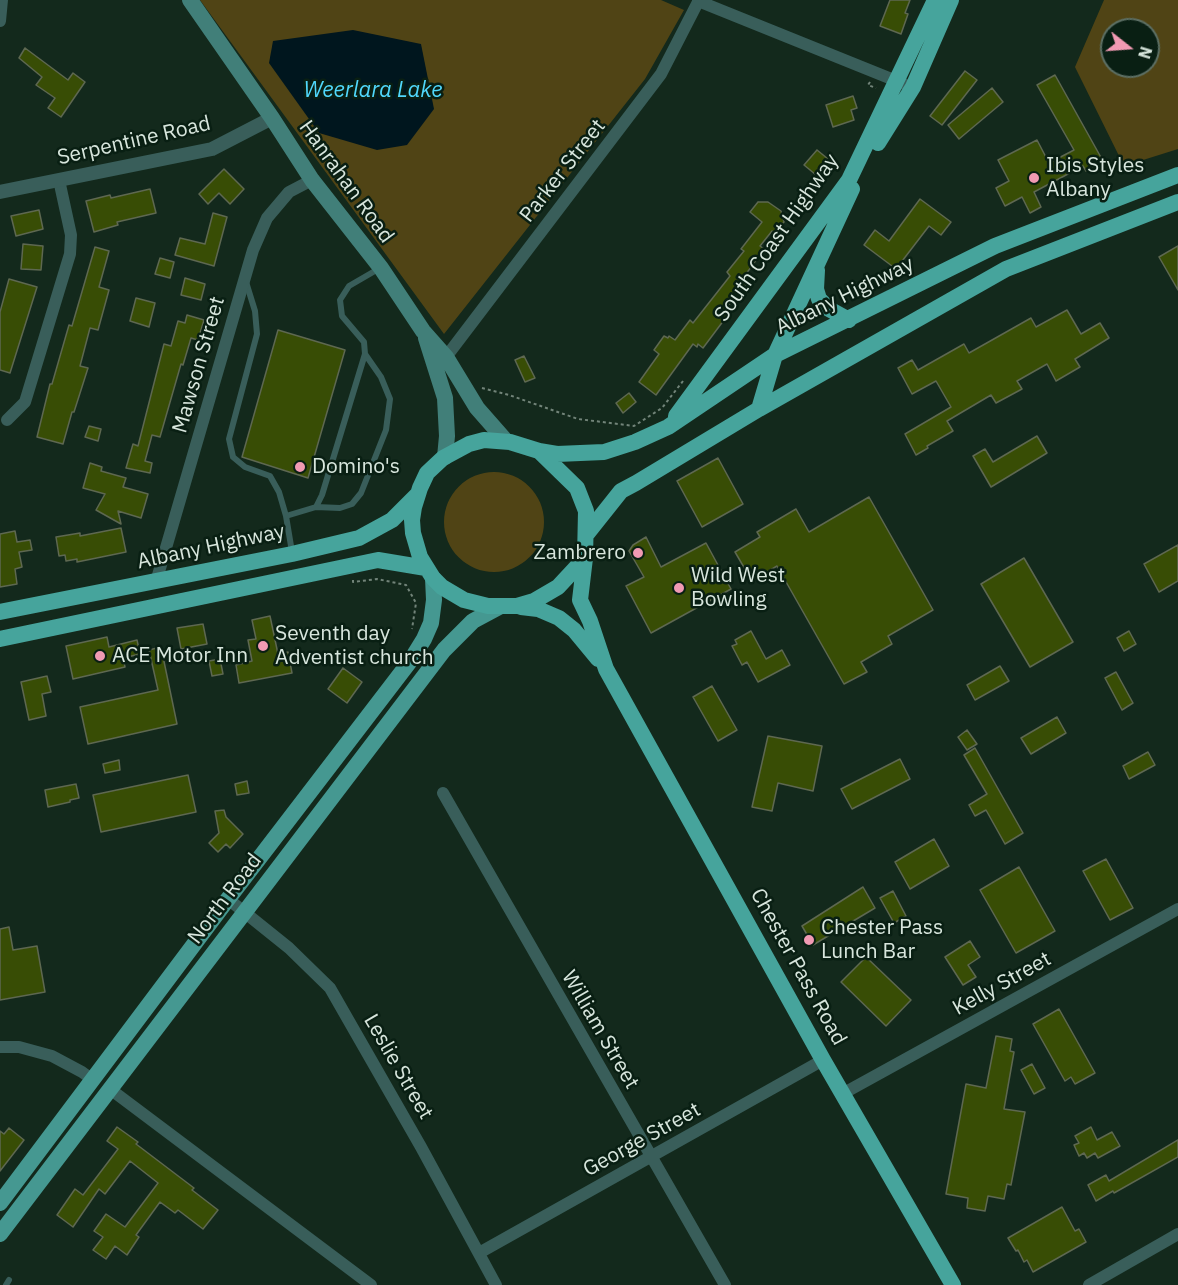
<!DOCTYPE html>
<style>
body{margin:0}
#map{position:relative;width:1178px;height:1285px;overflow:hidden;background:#13291c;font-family:"IBM Plex Sans",sans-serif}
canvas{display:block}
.north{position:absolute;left:1100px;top:18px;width:60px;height:60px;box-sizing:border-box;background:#091f13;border:2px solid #5c6f64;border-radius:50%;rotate:107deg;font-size:16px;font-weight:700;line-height:24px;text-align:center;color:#d8e6dd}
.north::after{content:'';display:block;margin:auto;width:21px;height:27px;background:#f19ab3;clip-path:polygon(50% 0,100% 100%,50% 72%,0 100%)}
</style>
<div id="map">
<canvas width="1178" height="1285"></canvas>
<div class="north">N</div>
</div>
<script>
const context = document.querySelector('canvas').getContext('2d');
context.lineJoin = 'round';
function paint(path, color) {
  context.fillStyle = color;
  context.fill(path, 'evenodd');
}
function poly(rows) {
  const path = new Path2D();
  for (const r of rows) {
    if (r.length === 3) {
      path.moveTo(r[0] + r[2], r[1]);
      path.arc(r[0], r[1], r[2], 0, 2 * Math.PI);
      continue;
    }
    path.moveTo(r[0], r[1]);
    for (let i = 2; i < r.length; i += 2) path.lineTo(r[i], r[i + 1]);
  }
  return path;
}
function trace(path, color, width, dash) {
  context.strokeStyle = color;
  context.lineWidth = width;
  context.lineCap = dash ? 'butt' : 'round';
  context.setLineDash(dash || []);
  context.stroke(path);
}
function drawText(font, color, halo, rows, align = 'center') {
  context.font = font + ' "IBM Plex Sans",sans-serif';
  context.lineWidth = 5;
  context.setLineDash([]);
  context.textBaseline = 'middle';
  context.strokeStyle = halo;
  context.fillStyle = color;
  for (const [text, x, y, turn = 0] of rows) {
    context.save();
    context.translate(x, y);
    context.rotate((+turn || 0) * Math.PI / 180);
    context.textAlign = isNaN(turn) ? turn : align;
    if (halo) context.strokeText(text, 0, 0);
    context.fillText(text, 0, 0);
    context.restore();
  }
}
paint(poly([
 [200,0,661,0,684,10,645,79,444,334],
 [1104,0,1178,0,1178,149,1124,166,1075,67],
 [1112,30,1148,30,1148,66,1112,66],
 [494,522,50]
]), '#504415');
paint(poly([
 [353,30,421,44,434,109,407,145,377,150,319,133,269,63,273,41]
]), '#00161e');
const building = poly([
 [890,0,910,0,905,13,908,14,901,34,880,26,890,0],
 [25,48,68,80,73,73,85,82,61,117,48,108,55,98,36,85,42,77,19,58,25,48],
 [965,71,977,80,942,125,930,116,965,71],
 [1055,75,1103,161,1086,171,1083,166,1034,192,1041,207,1030,213,1022,197,1005,206,996,188,1009,181,998,160,1037,140,1049,163,1074,150,1037,85,1055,75],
 [992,88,1003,102,959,139,948,125,992,88],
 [853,96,857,108,851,110,854,120,833,127,826,105,853,96],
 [817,150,833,163,821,179,804,165,817,150],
 [224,169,244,189,230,204,219,193,208,204,199,194,224,169],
 [150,189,156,213,117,222,118,225,94,232,86,201,110,195,111,198,150,189],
 [920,199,951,222,941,235,929,226,896,269,864,245,875,230,889,241,920,199],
 [758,202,768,202,781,211,784,222,774,233,772,231,760,246,764,249,746,274,751,278,724,311,727,316,703,348,698,344,697,347,693,344,656,395,639,382,659,354,654,350,664,336,668,338,669,336,675,340,690,320,693,323,730,276,727,272,744,251,741,249,762,222,750,212,758,202],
 [39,210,43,229,16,236,11,216,39,210],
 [213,213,227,217,214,266,175,255,180,238,205,244,213,213],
 [23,244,43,246,41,270,21,269,23,244],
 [1178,246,1178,290,1159,257,1178,246],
 [95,247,109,251,99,287,109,290,98,330,90,328,80,366,88,368,74,412,72,412,63,444,37,437,50,384,52,384,69,325,72,326,95,247],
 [160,258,174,262,170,278,155,274,160,258],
 [185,278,205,284,201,300,181,295,185,278],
 [9,279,37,287,10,373,0,370,0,312,9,279],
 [136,298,155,303,149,327,130,321,136,298],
 [1067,310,1081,334,1100,323,1109,338,1075,359,1080,367,1056,381,1047,364,1017,381,1022,389,996,403,991,395,947,421,953,431,927,446,928,448,916,455,905,434,951,407,936,381,912,394,898,368,912,360,918,370,964,344,969,353,1031,318,1036,327,1067,310],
 [187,315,204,320,198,340,191,338,183,365,181,364,160,437,152,435,145,461,152,463,150,473,126,468,133,444,138,446,164,344,171,346,178,321,185,323,187,315],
 [278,330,345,350,308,478,242,457,278,330],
 [524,356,535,378,525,382,515,360,524,356],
 [629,393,636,402,623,413,616,403,629,393],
 [89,426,101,429,98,441,85,437,89,426],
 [1037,436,1047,453,991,487,973,456,985,449,993,462,1037,436],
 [718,458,743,504,702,527,677,481,718,458],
 [90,463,102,467,101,471,126,478,123,487,148,494,141,518,118,511,121,524,96,510,105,494,83,488,90,463],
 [869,497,933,610,888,636,892,644,861,662,867,672,844,684,777,566,752,581,735,552,760,537,757,532,796,509,809,532,869,497],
 [121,528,126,552,77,562,77,559,66,561,65,555,59,556,56,537,80,533,80,536,121,528],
 [15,531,17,542,30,540,32,550,19,552,22,567,15,569,17,584,0,587,0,534,15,531],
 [646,537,661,567,706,543,731,589,651,633,626,586,644,577,629,551,633,545,646,537],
 [1178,545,1178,581,1159,592,1144,564,1178,545],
 [1024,558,1073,642,1030,667,981,584,1024,558],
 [270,616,278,654,288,652,292,673,239,683,236,665,252,661,248,640,256,639,252,620,270,616],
 [203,624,207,644,181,649,177,628,203,624],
 [751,631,766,659,782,650,790,665,758,682,747,662,742,665,732,646,737,644,735,640,751,631],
 [1129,631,1136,644,1124,651,1117,638,1129,631],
 [107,637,109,647,137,640,140,654,123,658,125,667,73,679,66,646,107,637],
 [161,647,177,724,88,744,80,707,158,690,149,650,161,647],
 [220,659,223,674,212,676,209,661,220,659],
 [1000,666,1009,681,975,700,967,685,1000,666],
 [343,668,362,682,347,703,328,689,343,668],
 [1116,672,1133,703,1122,710,1105,678,1116,672],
 [47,676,51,692,42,694,46,716,29,720,21,682,47,676],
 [712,686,737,730,718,741,693,697,712,686],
 [1057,717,1066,733,1031,754,1021,738,1057,717],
 [967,730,977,744,967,750,958,737,967,730],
 [768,736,822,746,813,791,778,783,772,811,752,807,768,736],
 [975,748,1023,833,1005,844,986,810,975,816,969,805,987,794,964,755,975,748],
 [1148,752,1155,765,1129,779,1123,766,1148,752],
 [900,759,910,779,852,809,841,789,900,759],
 [119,760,120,770,105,773,103,764,119,760],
 [188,775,196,812,101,832,93,795,188,775],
 [247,781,249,793,237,795,235,784,247,781],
 [76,784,79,798,70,800,70,802,48,807,45,790,76,784],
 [224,810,226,817,243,834,230,848,226,844,218,852,209,843,219,833,215,811,224,810],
 [934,839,949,866,910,889,895,862,934,839],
 [1106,859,1133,908,1110,920,1083,871,1106,859],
 [1019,867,1055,931,1016,953,980,890,1019,867],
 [863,887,875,908,813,945,802,926,863,887],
 [893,891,906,916,894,923,880,898,893,891],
 [9,927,13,950,37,946,45,992,0,1000,0,929,9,927],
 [970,941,980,957,968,965,976,977,963,985,945,957,970,941],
 [866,957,911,1000,886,1026,841,982,866,957],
 [1059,1009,1095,1073,1075,1084,1071,1077,1065,1081,1033,1024,1059,1009],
 [996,1036,1012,1039,1010,1051,1014,1052,1004,1109,1025,1112,1011,1185,1007,1184,1004,1199,988,1196,985,1211,967,1208,968,1198,946,1194,966,1084,986,1088,996,1036],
 [1032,1064,1045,1088,1034,1094,1021,1070,1032,1064],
 [117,1127,138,1142,136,1144,194,1188,192,1190,218,1210,203,1229,178,1210,175,1213,160,1202,136,1235,139,1237,127,1255,115,1246,106,1259,93,1250,103,1237,94,1231,106,1214,125,1227,158,1183,130,1161,105,1194,99,1189,73,1227,57,1215,75,1189,83,1195,118,1149,107,1141,117,1127],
 [1091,1127,1097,1140,1112,1132,1120,1146,1098,1158,1095,1153,1087,1158,1084,1153,1079,1156,1074,1145,1079,1143,1075,1136,1091,1127],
 [9,1128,24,1140,0,1171,0,1131,4,1134,9,1128],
 [1178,1140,1178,1157,1114,1193,1113,1191,1096,1201,1088,1185,1106,1175,1109,1181,1178,1140],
 [1062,1207,1075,1231,1079,1229,1086,1242,1033,1272,1027,1260,1024,1262,1018,1250,1016,1251,1008,1238,1062,1207]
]);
paint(building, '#384d05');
trace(building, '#5e6851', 1.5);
trace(poly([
 [870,82,868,85,876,88],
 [482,388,509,395,578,419,634,426,662,408,683,381],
 [353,580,353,582,377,579,406,585,416,603,412,629]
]), '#728479', 2, [3, 3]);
trace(poly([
 [246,282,255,311,257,334,229,439,233,457,245,467,270,476,279,492,286,516,292,552],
 [316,507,340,508,352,504,361,493,386,430,390,399,381,377,365,354],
 [286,516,316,507,322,495,365,354,364,342,342,316,340,300,349,286,380,268],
 [6,1285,9,1280]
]), '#395e5a', 6);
trace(poly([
 [698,1,904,84],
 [0,21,2,0],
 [446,357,661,74,699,0],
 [7,420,25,402,70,254,71,235,59,180],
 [156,582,253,250,267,218,289,192,312,180],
 [443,793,725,1285],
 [228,899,289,948,330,988,421,1147,496,1285],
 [0,1047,19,1047,52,1056,82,1072,93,1080],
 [110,1089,371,1285],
 [844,1093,1178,909],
 [479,1253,823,1060],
 [1089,1285,1178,1234]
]), '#395e5a', 12);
trace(poly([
 [0,192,212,149,272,118]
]), '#395e5a', 14);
trace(poly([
 [190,0,272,118,312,180,381,268,423,331,446,357,477,408,506,441],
 [426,338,445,398,447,436,445,457]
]), '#417f79', 16);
trace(poly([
 [0,1203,228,899,411,660,424,639,431,623,434,600,433,578],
 [0,1234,444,650,473,621,501,606]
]), '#459891', 16);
trace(poly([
 [878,143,913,87,951,0],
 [817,270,816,289,819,299,829,309,849,320],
 [759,409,775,355,852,189],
 [676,416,849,180,935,0],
 [539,451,557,454,604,452,635,442,668,427,775,355,995,246,1178,175],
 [586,535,621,491,636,483,759,409,1006,269,1178,202],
 [585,558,558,587,534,601,517,606,488,606,464,600,442,587,433,578,420,557,413,533,412,520,414,507,420,488,427,473,443,458,469,444,484,440,510,442,539,451,577,488,586,511,585,558,580,600,590,621,606,669,823,1060,953,1285],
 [521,607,538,609,559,618,574,630,598,659],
 [0,612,292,554,359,538,392,520,417,495],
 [0,639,378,560,426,568]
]), '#46a49c', 16);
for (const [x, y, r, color] of [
 [1034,178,6,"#f19ab3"],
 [300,467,6,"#f19ab3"],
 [638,553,6,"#f19ab3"],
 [679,588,6,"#f19ab3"],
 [263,646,6,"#f19ab3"],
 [100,656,6,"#f19ab3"],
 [809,940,6,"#f19ab3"]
]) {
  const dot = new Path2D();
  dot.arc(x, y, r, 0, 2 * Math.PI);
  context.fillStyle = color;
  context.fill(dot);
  trace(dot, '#091f13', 2);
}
drawText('21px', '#d8e6dd', '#091f13', [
 ["Serpentine Road",134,141,-13],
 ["Parker Street",563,171,-52],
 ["Hanrahan Road",346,182,54],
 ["South Coast Highway",777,238,-55],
 ["Albany Highway",845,296,-26],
 ["Mawson Street",199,365,-74],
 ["Albany Highway",211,547,-12],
 ["North Road",225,899,-53],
 ["Chester Pass Road",798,967,61],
 ["Kelly Street",1002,984,-29],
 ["William Street",600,1030,60],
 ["Leslie Street",398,1067,60],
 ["George Street",642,1140,-29]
]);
drawText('21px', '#d8e6dd', '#091f13', [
 ["Ibis Styles",1046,166],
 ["Albany",1046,190],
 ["Domino's",312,467],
 ["Zambrero",626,553,"right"],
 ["Wild West",691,576],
 ["Bowling",691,600],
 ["Seventh day",275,634],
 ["Adventist church",275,658],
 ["ACE Motor Inn",112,656],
 ["Chester Pass",821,928],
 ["Lunch Bar",821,952]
], 'left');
drawText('italic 22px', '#50d8fc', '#091f13', [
 ["Weerlara Lake",373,91]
]);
</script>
